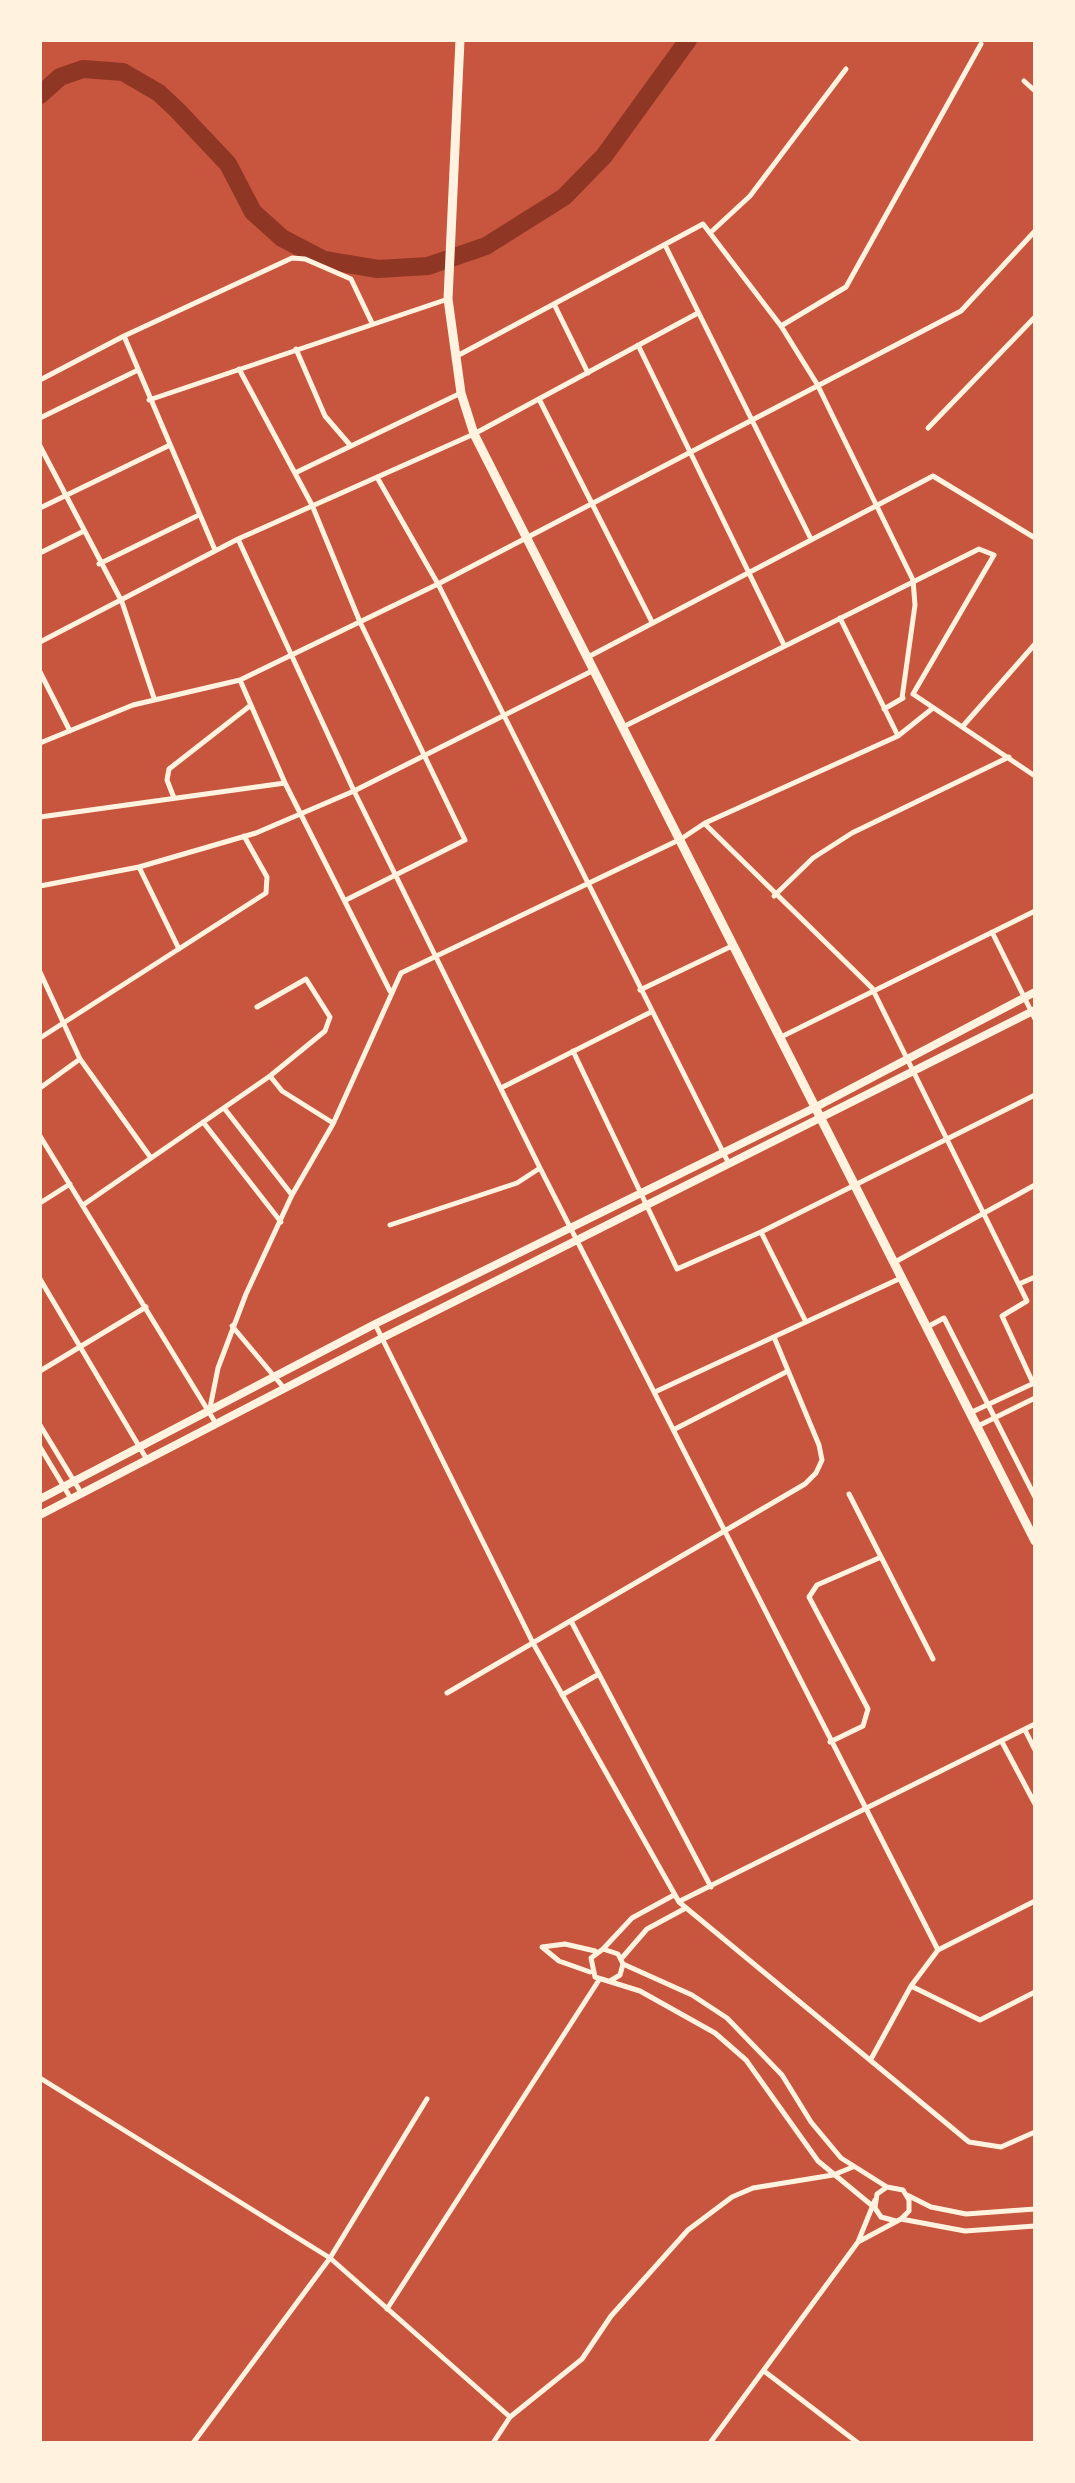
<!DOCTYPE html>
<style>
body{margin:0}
#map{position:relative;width:1075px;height:2483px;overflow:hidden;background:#c8553d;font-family:"Open Sans",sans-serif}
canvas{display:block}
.frame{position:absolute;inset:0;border:42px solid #fff3e0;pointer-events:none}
</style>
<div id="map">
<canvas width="1075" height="2483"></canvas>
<div class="frame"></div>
</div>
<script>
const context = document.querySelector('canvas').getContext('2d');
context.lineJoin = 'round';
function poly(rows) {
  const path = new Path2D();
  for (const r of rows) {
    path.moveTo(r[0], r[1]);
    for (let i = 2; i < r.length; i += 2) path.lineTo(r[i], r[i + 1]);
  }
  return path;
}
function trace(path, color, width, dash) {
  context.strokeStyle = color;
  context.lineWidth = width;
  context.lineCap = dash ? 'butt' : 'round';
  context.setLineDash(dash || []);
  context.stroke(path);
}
trace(poly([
 [40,95,60,77,83,69,123,72,159,93,178,111,228,164,253,212,282,238,324,260,378,269,428,266,486,246,564,197,604,156,688,40]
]), '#8f3625', 18);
trace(poly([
 [1024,81,1035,91],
 [710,233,750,196,846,69],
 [665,245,810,537],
 [554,304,588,373],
 [781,326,846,287,981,44],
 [124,336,215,550],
 [638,345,784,645],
 [296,349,325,416,350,445],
 [457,356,703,224,781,326,817,384,913,580,915,605,902,698],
 [239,369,312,505,360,622,465,840,346,900],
 [40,380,124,336,292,258,305,259,351,279,372,323],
 [539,399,652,622],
 [149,400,448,299],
 [40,418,136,371],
 [928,428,1035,317],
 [40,446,122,602,154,698],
 [295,473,461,393],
 [378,479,438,584,729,1164],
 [40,508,168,446],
 [238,539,354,791,540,1168,938,1950],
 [40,553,84,531],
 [99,564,199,515],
 [840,618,898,736],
 [40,642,238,539,474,434,698,313],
 [588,657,933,476,1035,538],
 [40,672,70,731],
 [240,680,285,783,390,991],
 [913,694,1035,776],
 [884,709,903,698],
 [963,726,1035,644],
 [623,727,979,549,994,555,913,694],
 [40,743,133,705,240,680,438,584,961,311,1035,231],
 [174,798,167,780,169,769,251,705],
 [40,817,285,783],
 [705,824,872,988,1027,1301,1002,1316,1033,1383],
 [139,867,179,949],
 [40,886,139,867,256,833,354,791,592,671],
 [774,896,813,858,852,833,1009,757],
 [992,932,1035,1019],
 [40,972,80,1059,151,1158],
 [640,990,732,946],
 [257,1007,306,979,330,1017,325,1031,270,1076],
 [781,1037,1035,911],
 [40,1038,266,893,267,877,244,836],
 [573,1051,677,1269,761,1232],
 [503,1087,651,1012],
 [40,1088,80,1059],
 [224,1108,292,1195],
 [203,1122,281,1222],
 [40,1136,215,1422],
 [40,1203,70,1184],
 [83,1205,270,1076,282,1091,333,1123],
 [390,1225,517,1183,540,1168],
 [895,1262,1035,1185],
 [40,1279,146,1458],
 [1019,1284,1035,1277],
 [806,1322,761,1232,1035,1095],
 [375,1324,533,1643,679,1902,969,2142,1001,2147,1035,2132],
 [232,1326,284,1388],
 [929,1326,944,1318,1035,1497],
 [40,1371,146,1307],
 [657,1391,901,1278],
 [210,1408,218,1368,246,1294,292,1195,333,1124,401,973,681,839,705,823,898,736,933,708],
 [972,1412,1032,1384],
 [40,1425,80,1491],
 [980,1425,1035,1398],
 [675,1429,788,1371],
 [40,1447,70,1497],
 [849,1494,933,1659],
 [571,1621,711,1887],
 [447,1693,805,1484,816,1473,822,1460,819,1445,774,1337],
 [562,1695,599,1674],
 [1025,1730,1035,1750],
 [830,1742,863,1726,868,1709,809,1597,817,1585,879,1558],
 [1002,1742,1035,1804],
 [680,1901,1035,1724],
 [603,1949,632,1918,674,1895],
 [621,1959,647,1929,684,1909],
 [623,1964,692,1995,727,2018,782,2075,811,2122,841,2158,887,2187],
 [590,1972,559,1961,542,1947,565,1944,595,1951],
 [610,1981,620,1975,623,1964,618,1954,603,1949,591,1958,595,1977,640,1991,715,2033,746,2060,818,2161,875,2208],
 [911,1986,980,2020,1035,1992],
 [871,2059,911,1986,938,1950,1035,1901],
 [40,2078,330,2258,510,2417],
 [907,2195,931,2207,966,2214,1035,2209],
 [875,2200,858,2242,901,2219,909,2211,909,2200,903,2190,887,2187,877,2194,875,2208,881,2217,896,2221],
 [901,2219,965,2231,1035,2226],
 [387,2309,599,1980],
 [764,2371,858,2443],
 [193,2443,330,2258,427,2099],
 [493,2443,510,2417,582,2359,611,2316,688,2230,732,2197,753,2188,833,2175,853,2167],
 [710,2443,858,2242]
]), '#fff3e0', 5);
trace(poly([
 [40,1499,375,1324,816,1107,1035,992],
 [40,1515,382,1338,1035,1010]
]), '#fff3e0', 8);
trace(poly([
 [460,40,448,299,461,393,474,434,1035,1541]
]), '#fff3e0', 9);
</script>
